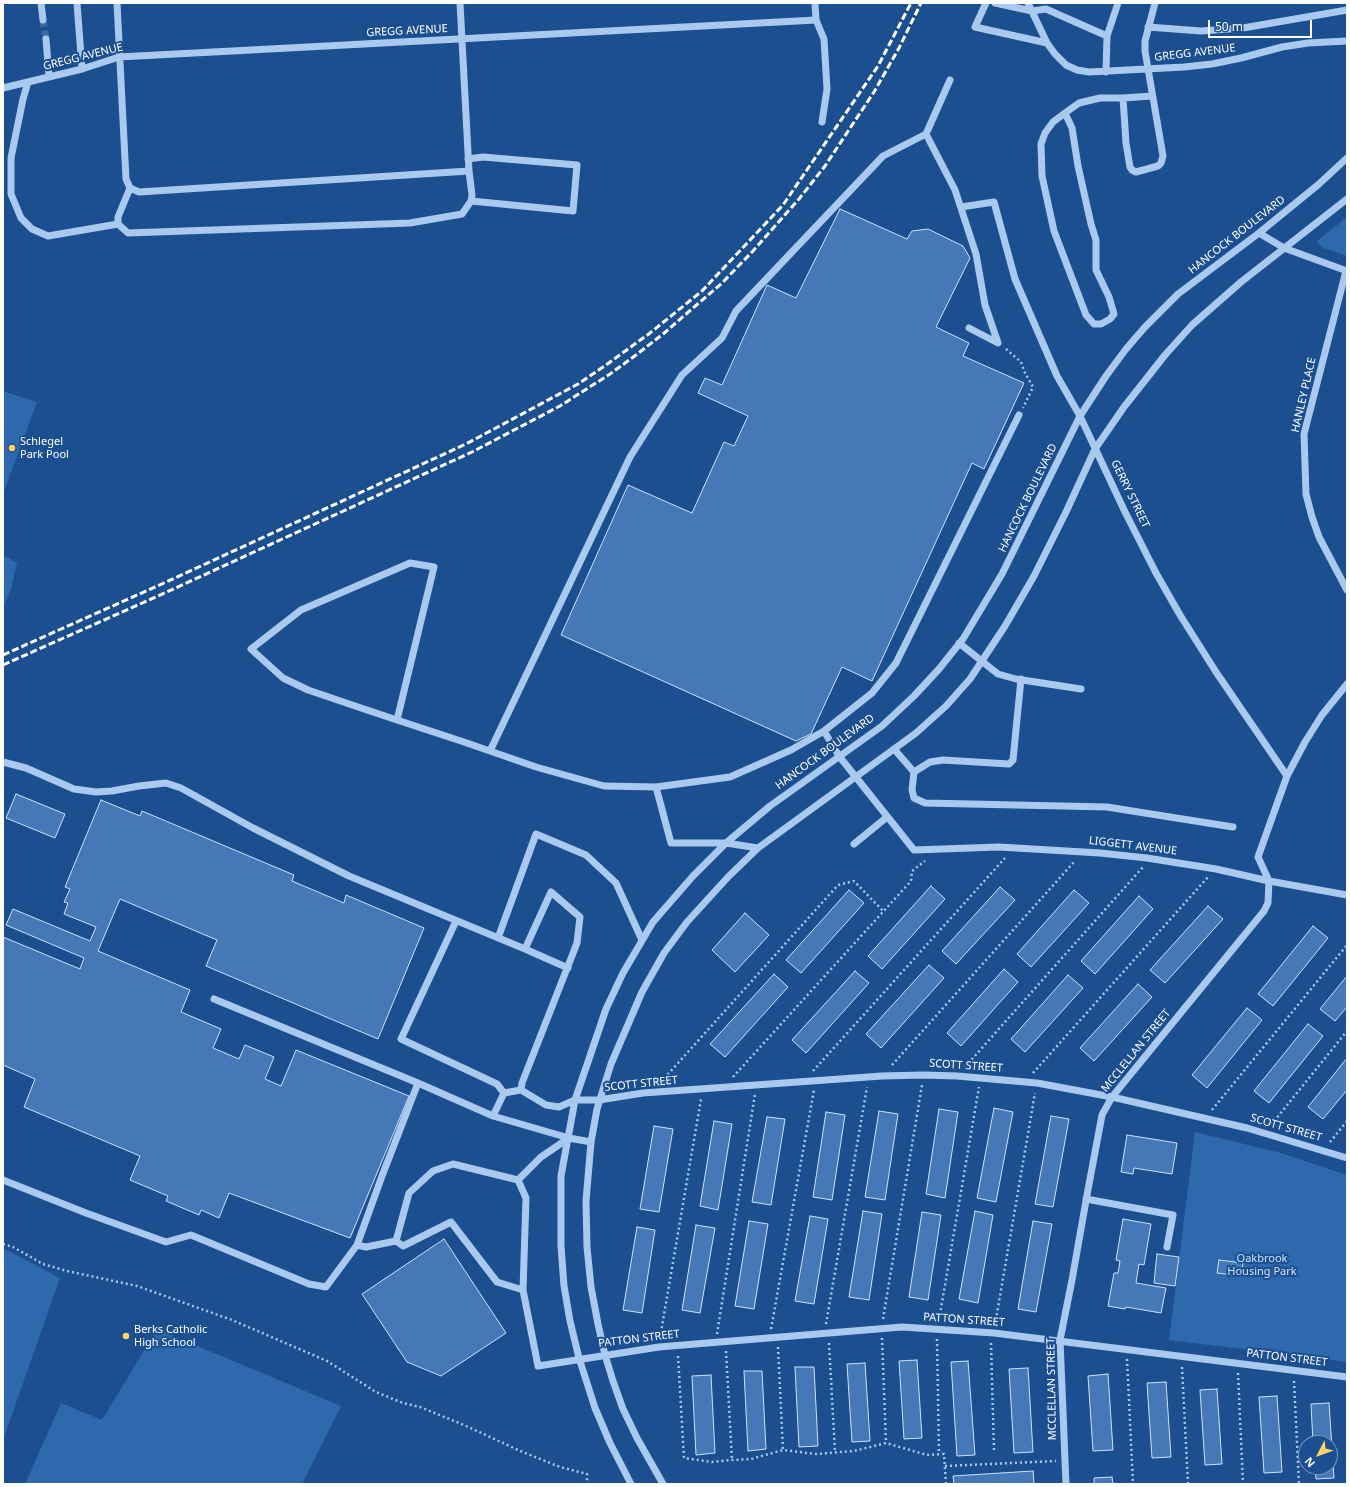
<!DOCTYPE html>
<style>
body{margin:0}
#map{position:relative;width:1350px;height:1487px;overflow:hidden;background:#1b4f8f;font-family:"Noto Sans",sans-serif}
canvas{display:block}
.frame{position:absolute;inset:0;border:4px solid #fff;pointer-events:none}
.north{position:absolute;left:1298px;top:1435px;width:40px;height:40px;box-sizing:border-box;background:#1b4f8f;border:1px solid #7695bc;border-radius:50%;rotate:229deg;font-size:11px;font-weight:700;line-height:16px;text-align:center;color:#fff}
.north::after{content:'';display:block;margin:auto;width:14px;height:18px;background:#ffd166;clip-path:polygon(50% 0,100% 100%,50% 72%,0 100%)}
.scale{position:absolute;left:1208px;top:20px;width:104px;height:18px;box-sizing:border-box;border:2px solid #fff;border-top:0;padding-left:5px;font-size:12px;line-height:14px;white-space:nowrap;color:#fff;-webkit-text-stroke:3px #1b4f8f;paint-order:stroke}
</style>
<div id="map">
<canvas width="1350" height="1487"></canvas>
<div class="frame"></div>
<div class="north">N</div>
<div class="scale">50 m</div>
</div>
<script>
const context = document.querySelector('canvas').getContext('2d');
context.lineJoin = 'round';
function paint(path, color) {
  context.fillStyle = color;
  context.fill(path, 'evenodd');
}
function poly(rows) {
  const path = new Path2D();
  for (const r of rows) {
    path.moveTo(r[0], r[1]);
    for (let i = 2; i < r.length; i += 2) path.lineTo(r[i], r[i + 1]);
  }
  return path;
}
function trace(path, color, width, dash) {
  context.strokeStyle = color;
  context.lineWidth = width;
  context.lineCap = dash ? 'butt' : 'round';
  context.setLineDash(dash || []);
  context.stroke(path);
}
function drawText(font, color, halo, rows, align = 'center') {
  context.font = font + ' "Noto Sans",sans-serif';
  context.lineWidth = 4;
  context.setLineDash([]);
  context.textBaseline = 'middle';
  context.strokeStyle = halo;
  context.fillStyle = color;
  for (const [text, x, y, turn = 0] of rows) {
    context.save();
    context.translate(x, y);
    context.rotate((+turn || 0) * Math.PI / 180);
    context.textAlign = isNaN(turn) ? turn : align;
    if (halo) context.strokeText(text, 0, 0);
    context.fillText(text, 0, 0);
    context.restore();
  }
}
paint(poly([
 [1347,217,1347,256,1321,247,1317,241],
 [3,391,37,402,3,494],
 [3,555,17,563,11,589,7,599,3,605],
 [1195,1132,1281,1153,1347,1175,1347,1362,1169,1340],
 [3,1248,60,1278,3,1440],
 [157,1329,341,1406,302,1484,25,1484,61,1403,102,1420]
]), '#2e69ad');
const building = poly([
 [840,209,907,239,912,231,928,229,963,246,970,258,936,327,969,343,963,356,1024,383,984,469,972,463,872,681,842,667,811,734,796,741,561,635,628,485,692,513,724,442,734,446,748,416,698,393,705,378,722,385,767,285,796,298,840,209],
 [16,794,65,814,55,838,6,818,16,794],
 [101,800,140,816,142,811,294,875,292,881,344,903,346,895,424,928,378,1039,206,966,217,940,120,899,98,951,190,990,181,1012,221,1029,213,1048,239,1059,245,1045,274,1057,265,1079,281,1086,296,1050,409,1096,350,1238,229,1193,219,1218,201,1210,199,1215,166,1201,168,1196,130,1180,140,1156,24,1107,35,1079,3,1065,3,937,80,969,84,958,6,925,13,909,90,941,96,927,64,914,68,903,64,902,70,889,65,887,101,800],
 [931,886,945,899,882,969,868,956,931,886],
 [1000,887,1015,900,956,964,942,951,1000,887],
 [849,890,864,903,801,973,786,960,849,890],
 [1074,890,1089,903,1031,967,1017,954,1074,890],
 [1139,896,1153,909,1095,974,1081,961,1139,896],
 [1208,906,1223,919,1165,983,1150,970,1208,906],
 [745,913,769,935,735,972,712,950,745,913],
 [1313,926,1328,938,1273,1006,1258,994,1313,926],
 [929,965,944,978,881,1048,866,1034,929,965],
 [1004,969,1018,982,961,1046,947,1033,1004,969],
 [855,971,869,983,806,1053,792,1040,855,971],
 [774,974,788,987,725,1057,710,1044,774,974],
 [1068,975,1083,988,1025,1052,1011,1039,1068,975],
 [1347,976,1347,1007,1335,1021,1320,1009,1347,976],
 [1138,984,1152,997,1094,1061,1080,1048,1138,984],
 [1247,1008,1262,1020,1207,1088,1192,1075,1247,1008],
 [1308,1024,1323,1036,1269,1103,1254,1091,1308,1024],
 [1347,1058,1347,1090,1323,1119,1308,1107,1347,1058],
 [994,1108,1013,1112,996,1202,977,1198,994,1108],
 [939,1109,958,1112,945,1198,926,1194,939,1109],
 [879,1111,898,1114,885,1200,865,1197,879,1111],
 [826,1112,845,1115,832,1200,813,1197,826,1112],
 [1051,1116,1069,1119,1053,1207,1035,1204,1051,1116],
 [767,1117,785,1119,771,1205,752,1202,767,1117],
 [714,1121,732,1124,718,1210,700,1206,714,1121],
 [654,1126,673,1129,659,1212,640,1209,654,1126],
 [1127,1135,1177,1143,1172,1174,1134,1168,1133,1174,1121,1172,1127,1135],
 [863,1211,882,1214,869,1300,849,1297,863,1211],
 [975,1211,993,1215,978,1303,959,1299,975,1211],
 [922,1212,941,1215,928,1300,909,1297,922,1212],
 [810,1216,828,1219,814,1304,795,1301,810,1216],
 [1123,1219,1151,1224,1144,1265,1139,1264,1136,1283,1166,1288,1161,1313,1126,1307,1125,1309,1108,1306,1114,1273,1118,1273,1120,1261,1116,1260,1123,1219],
 [749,1221,768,1224,754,1309,735,1306,749,1221],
 [1033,1221,1052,1224,1036,1312,1018,1309,1033,1221],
 [696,1225,715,1228,700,1313,682,1310,696,1225],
 [637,1227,655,1230,642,1313,623,1310,637,1227],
 [444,1239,506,1333,441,1376,407,1362,362,1294,444,1239],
 [1157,1254,1179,1257,1175,1286,1154,1283,1157,1254],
 [1219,1260,1243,1263,1241,1276,1217,1273,1219,1260],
 [917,1360,922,1438,904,1439,899,1361,917,1360],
 [968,1361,975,1455,957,1456,951,1362,968,1361],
 [865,1363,870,1441,852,1442,847,1364,865,1363],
 [795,1367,814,1367,818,1446,799,1447,795,1367],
 [1028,1368,1033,1452,1014,1453,1009,1369,1028,1368],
 [744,1371,762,1371,766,1449,748,1451,744,1371],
 [1108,1374,1113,1450,1093,1451,1088,1376,1108,1374],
 [711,1375,715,1453,696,1455,692,1376,711,1375],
 [1166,1382,1171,1457,1152,1458,1147,1383,1166,1382],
 [1217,1389,1222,1464,1205,1465,1200,1390,1217,1389],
 [1277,1396,1282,1472,1264,1473,1259,1397,1277,1396],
 [1329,1403,1334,1478,1316,1479,1315,1467,1330,1467,1330,1443,1313,1443,1311,1404,1329,1403],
 [1033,1471,1034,1484,954,1484,953,1476,1033,1471],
 [1112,1477,1113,1484,1094,1484,1094,1478,1112,1477]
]);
paint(building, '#4478b7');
trace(building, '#cfe3fa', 1);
trace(poly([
 [43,20,46,39]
]), '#3d69a0', 7, [7, 3.5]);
trace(poly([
 [1006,349,1021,362,1025,373,1033,387,1023,408],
 [892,1065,1074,862],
 [965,1067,1143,867],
 [813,1071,1005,858],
 [1033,1073,1208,877],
 [733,1077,911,881,912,871,925,861],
 [661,1082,838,885,854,881,883,911],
 [1212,1110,1347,945],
 [1271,1125,1347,1031],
 [1330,1142,1347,1121],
 [3,1244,13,1247,43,1264,67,1271,137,1286,232,1320,327,1361,376,1392,403,1403,420,1407,464,1425,518,1450,560,1467,587,1474,587,1484],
 [883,1319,922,1085],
 [939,1320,979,1087],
 [826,1324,867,1087],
 [995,1325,1035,1093],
 [771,1329,814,1090],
 [717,1334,755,1094],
 [660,1338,701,1099],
 [882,1338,886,1443],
 [937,1339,939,1454],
 [829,1343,835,1452],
 [991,1343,994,1451],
 [778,1347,783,1450],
 [726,1351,732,1460],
 [678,1356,684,1458,712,1462,732,1460,751,1459,783,1450,816,1454,854,1451,886,1443,927,1455,944,1454,946,1484],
 [1127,1359,1133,1484],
 [1182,1367,1188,1484],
 [1238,1373,1243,1484],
 [1294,1381,1299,1484],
 [945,1466,1056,1461]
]), '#a9c9ee', 2.5, [2, 3]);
trace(poly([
 [41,3,43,20],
 [77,3,82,69],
 [117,3,126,179,130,188,139,192,469,171,460,3],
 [815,3,816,20,824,39,827,89,822,122],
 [986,3,975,27,1047,43],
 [995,3,1032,11,1046,9,1107,36,1106,72],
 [1028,3,1047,43,1055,54,1066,65,1077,70,1089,72,1184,67,1212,64,1241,58,1282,47,1308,43,1347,41],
 [1148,27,1201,31,1243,28,1347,10],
 [1107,36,1118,3],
 [46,39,49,77],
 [28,82,23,99,11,158,11,194,21,218,32,229,48,236,118,224],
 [3,88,82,69,119,57,816,20],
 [1152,96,1123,98,1126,143,1130,167,1132,170,1136,172,1158,166,1161,163,1163,156,1145,51,1145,41,1155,3],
 [1065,113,1072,128,1078,166,1091,224,1096,240,1096,270,1109,297,1114,314,1110,319,1101,324,1094,324,1086,315,1054,231,1042,176,1041,144,1045,133,1053,122,1065,113],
 [1065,113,1079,103,1100,98,1123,98],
 [926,134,955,190,976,254,985,305,998,343,969,328],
 [468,159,483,157,577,165,573,211,471,201],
 [130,188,118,217,118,224,128,233,410,223,462,214,471,201,472,195,469,171],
 [961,207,994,202,1015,279,1057,376,1080,416,1125,512,1156,573,1180,615,1216,672,1287,776],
 [1259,233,1284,248,1347,271],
 [1346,271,1304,434,1306,494,1312,517,1319,537,1347,590],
 [959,643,998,674,1016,679,1081,689],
 [397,720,434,567,410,563,301,610,251,649,283,678,308,690,367,710,397,720,464,742,536,767,604,786,656,787,730,777,791,750,824,731,839,756,914,850,999,847,1100,853,1147,858,1216,869,1269,881,1347,895],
 [824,731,872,693,896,663,1019,415],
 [894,749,914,772,912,790,914,798,925,803,1107,807,1233,827],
 [490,751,630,457,682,375,722,338,736,311,883,156,926,134,950,80],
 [3,762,26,768,74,789,96,792,112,791,139,786,166,783,181,788,253,828,349,876,525,949,551,892,580,917,577,943,522,1083,521,1090],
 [914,772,930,762,943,760,1009,764,1013,760,1021,679],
 [656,787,671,843,726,843,758,848],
 [854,844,887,817],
 [456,921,401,1039,497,1084,504,1093],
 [498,938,536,834,586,855,616,883,642,940],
 [525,949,568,968],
 [214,999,418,1083,493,1116,569,1138,591,1142],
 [493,1116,504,1093,521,1090,546,1105,559,1107,575,1100,599,1100,643,1093,882,1076,924,1075,957,1076,1037,1083,1112,1097,1247,1128,1347,1158],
 [3,1180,86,1213,166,1242,191,1235,309,1284,326,1287,357,1245,366,1247,396,1241],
 [518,1180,541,1157,569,1138],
 [1086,1199,1173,1215,1167,1247],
 [357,1245,382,1176,418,1083],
 [523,1290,497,1282,451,1222,403,1246,396,1241,409,1193,433,1171,453,1164,518,1180,526,1198,523,1290,538,1366,659,1347,902,1327,994,1333,1347,1377],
 [631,1484,610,1443,595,1408,579,1358,570,1321,564,1286,561,1246,561,1176,575,1100,606,1009,623,973,653,922,693,876,726,843,770,806,882,726,914,696,939,669,963,639,1002,574,1080,416,1106,376,1126,349,1145,327,1178,294,1259,233,1319,184,1347,158],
 [663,1484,637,1438,623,1409,613,1381,605,1355,598,1324,591,1287,587,1247,586,1201,591,1142,597,1109,611,1064,642,992,664,953,687,922,728,877,758,848,916,733,946,706,970,679,1005,626,1034,576,1066,512,1095,449,1124,407,1165,355,1192,325,1241,282,1347,199],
 [1066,1484,1060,1340,1072,1280,1087,1195,1102,1115,1112,1097,1264,911,1268,903,1269,881,1258,857,1287,776,1305,742,1322,715,1347,684]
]), '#a9c9ee', 7);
trace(poly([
 [3,655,164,583,466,444,578,384,606,365,650,333,702,291,783,205,878,66,911,3],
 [3,665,158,596,472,452,560,406,610,374,636,355,663,334,722,283,753,251,799,199,825,166,874,92,899,48,921,3]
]), '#fff', 3, [7, 3]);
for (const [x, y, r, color] of [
 [12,448,4,"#ffd166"],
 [126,1336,4,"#ffd166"]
]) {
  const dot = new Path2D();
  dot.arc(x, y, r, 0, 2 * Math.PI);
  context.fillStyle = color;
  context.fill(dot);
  trace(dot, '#1b4f8f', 1.5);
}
drawText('11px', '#fff', '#1b4f8f', [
 ["GREGG AVENUE",407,31,-3],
 ["GREGG AVENUE",1195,53,-7],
 ["GREGG AVENUE",83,57,-14],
 ["HANCOCK BOULEVARD",1237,235,-38],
 ["HANLEY PLACE",1304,395,-77],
 ["GERRY STREET",1130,494,64],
 ["HANCOCK BOULEVARD",1028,498,-64],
 ["HANCOCK BOULEVARD",825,752,-36],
 ["LIGGETT AVENUE",1133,846,7],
 ["MCCLELLAN STREET",1136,1051,-51],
 ["SCOTT STREET",966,1066,4],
 ["SCOTT STREET",641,1084,-6],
 ["SCOTT STREET",1286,1128,16],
 ["PATTON STREET",964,1320,4],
 ["PATTON STREET",639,1339,-7],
 ["PATTON STREET",1287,1358,7],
 ["MCCLELLAN STREET",1052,1389,-91]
]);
drawText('11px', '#fff', '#1b4f8f', [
 ["Schlegel",20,442],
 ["Park Pool",20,455],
 ["Berks Catholic",134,1330],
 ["High School",134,1343]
], 'left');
drawText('11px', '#cfe3fa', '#1b4f8f', [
 ["Oakbrook",1262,1259],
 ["Housing Park",1262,1272]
]);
</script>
